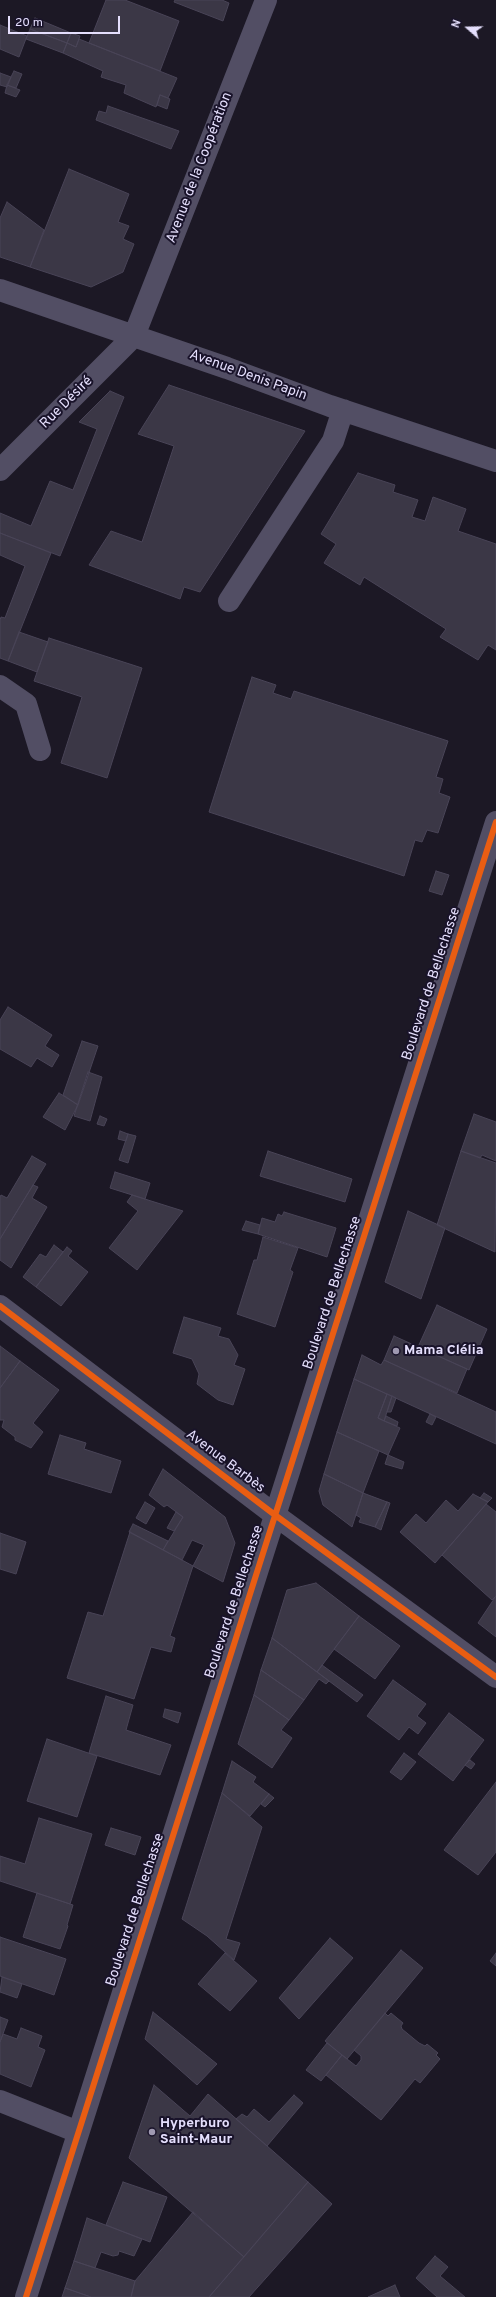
<!DOCTYPE html>
<meta charset="utf-8">
<style>
body{margin:0}
#map{position:relative;width:496px;height:2297px;overflow:hidden;background:#1c1825;font-family:Overpass,sans-serif}
canvas{display:block}
.north{position:absolute;left:448px;top:8px;width:40px;height:40px;-webkit-text-stroke:3px #19132a;paint-order:stroke;rotate:290deg;font-size:11px;font-weight:700;line-height:16px;text-align:center;color:#e5dffd}
.north::after{content:'';display:block;margin:auto;width:14px;height:18px;background:#e5dffd;clip-path:polygon(50% 0,100% 100%,50% 72%,0 100%)}
.scale{position:absolute;left:8px;top:16px;width:112px;height:18px;box-sizing:border-box;border:2px solid #e5dffd;border-top:0;padding-left:5px;font-size:12px;line-height:14px;white-space:nowrap;color:#e5dffd;-webkit-text-stroke:3px #19132a;paint-order:stroke}
</style>
<div id="map">
<canvas width="496" height="2297"></canvas>
<div class="north">N</div>
<div class="scale">20 m</div>
</div>
<script>
const context = document.querySelector('canvas').getContext('2d');
context.lineJoin = 'round';
function paint(path, color) {
  context.fillStyle = color;
  context.fill(path, 'evenodd');
}
function poly(rows) {
  const path = new Path2D();
  for (const r of rows) {
    path.moveTo(r[0], r[1]);
    for (let i = 2; i < r.length; i += 2) path.lineTo(r[i], r[i + 1]);
  }
  return path;
}
function trace(path, color, width, dash) {
  context.strokeStyle = color;
  context.lineWidth = width;
  context.lineCap = dash ? 'butt' : 'round';
  context.setLineDash(dash || []);
  context.stroke(path);
}
function drawText(font, color, halo, rows, align = 'center') {
  context.font = font + ' Overpass,sans-serif';
  context.lineWidth = 4;
  context.setLineDash([]);
  context.textBaseline = 'middle';
  context.strokeStyle = halo;
  context.fillStyle = color;
  for (const [text, x, y, turn = 0] of rows) {
    context.save();
    context.translate(x, y);
    context.rotate((+turn || 0) * Math.PI / 180);
    context.textAlign = isNaN(turn) ? turn : align;
    if (halo) context.strokeText(text, 0, 0);
    context.fillText(text, 0, 0);
    context.restore();
  }
}
const building = poly([
 [106,0,125,0,179,21,160,71,89,43,106,0],
 [175,0,222,0,229,3,223,21,174,2,175,0],
 [35,18,71,33,67,43,30,29,35,18],
 [0,25,27,36,19,57,0,49,0,25],
 [30,29,67,43,63,53,26,39,30,29],
 [71,33,80,36,76,47,67,43,71,33],
 [79,39,177,78,168,98,160,95,156,107,124,93,126,85,101,77,103,71,63,53,67,43,76,47,79,39],
 [14,71,22,74,16,88,7,85,14,71],
 [0,73,11,77,7,87,0,85,0,73],
 [7,85,20,90,16,97,5,93,7,85],
 [160,95,170,99,167,109,157,105,160,95],
 [108,106,179,131,171,149,96,120,99,111,106,113,108,106],
 [69,169,129,194,118,222,129,226,123,239,134,244,123,272,91,287,30,267,69,169],
 [7,202,44,230,30,267,0,257,0,218,7,202],
 [169,385,305,431,200,592,184,587,180,599,89,565,111,531,142,542,174,446,138,434,169,385],
 [110,391,124,397,60,556,0,533,0,513,31,526,50,481,73,490,97,429,79,422,110,391],
 [358,473,395,485,393,492,418,500,412,517,425,521,433,497,466,509,458,531,496,544,496,650,488,645,478,660,440,637,446,629,364,577,360,585,324,563,336,544,321,534,358,473],
 [0,533,51,553,8,661,0,658,0,620,1,617,5,618,25,566,0,555,0,533],
 [19,632,48,642,37,672,8,661,19,632],
 [49,638,142,668,107,778,61,763,82,697,34,681,49,638],
 [252,677,276,685,273,693,291,699,294,691,448,741,436,777,443,779,439,793,450,797,438,833,427,830,422,842,415,840,404,876,209,812,252,677],
 [436,871,449,875,442,895,429,891,436,871],
 [8,1007,52,1035,45,1046,59,1055,52,1067,37,1058,31,1067,0,1049,0,1020,8,1007],
 [82,1041,98,1046,78,1105,63,1095,82,1041],
 [88,1072,102,1077,90,1121,74,1116,88,1072],
 [59,1093,78,1105,65,1130,43,1117,59,1093],
 [474,1114,496,1122,496,1161,482,1155,480,1158,461,1151,474,1114],
 [100,1116,107,1119,104,1126,97,1124,100,1116],
 [120,1131,128,1134,126,1141,118,1139,120,1131],
 [128,1134,136,1136,128,1163,119,1160,128,1134],
 [268,1151,352,1179,345,1202,260,1176,268,1151],
 [461,1151,496,1163,495,1252,437,1225,461,1151],
 [32,1156,46,1164,0,1239,0,1197,1,1195,7,1198,32,1156],
 [115,1172,150,1183,145,1199,110,1188,115,1172],
 [33,1185,38,1187,32,1198,47,1207,11,1268,0,1260,0,1239,33,1185],
 [132,1195,183,1211,137,1270,109,1248,138,1211,127,1202,132,1195],
 [408,1211,445,1228,421,1299,385,1282,408,1211],
 [284,1212,336,1228,327,1257,258,1234,262,1218,275,1222,278,1214,282,1216,284,1212],
 [246,1221,260,1225,258,1234,242,1230,246,1221],
 [263,1237,298,1248,290,1270,293,1272,275,1327,237,1314,254,1260,257,1260,263,1237],
 [54,1245,63,1252,36,1287,23,1277,40,1254,46,1257,54,1245],
 [67,1247,72,1251,68,1256,88,1272,61,1306,36,1287,67,1247],
 [437,1305,487,1329,469,1370,418,1347,437,1305],
 [184,1317,221,1328,218,1336,229,1339,238,1355,234,1365,245,1369,233,1405,218,1400,197,1384,199,1374,192,1359,173,1353,184,1317],
 [394,1336,467,1369,457,1393,384,1360,394,1336],
 [0,1346,20,1361,0,1388,0,1346],
 [362,1355,381,1365,384,1360,496,1412,496,1444,354,1379,362,1355],
 [20,1361,59,1390,33,1423,43,1432,31,1448,15,1440,15,1437,2,1427,4,1420,0,1420,0,1388,20,1361],
 [354,1379,387,1394,378,1418,400,1428,388,1455,337,1432,354,1379],
 [387,1394,392,1396,384,1421,378,1418,387,1394],
 [392,1396,396,1398,391,1412,387,1412,392,1396],
 [430,1414,436,1417,432,1425,426,1422,430,1414],
 [386,1416,398,1422,397,1426,384,1421,386,1416],
 [337,1432,379,1451,363,1493,324,1474,337,1432],
 [60,1435,86,1443,84,1449,121,1461,111,1493,48,1474,60,1435],
 [388,1455,404,1462,402,1469,385,1464,388,1455],
 [163,1469,225,1517,235,1543,223,1582,193,1566,204,1545,192,1540,182,1560,163,1550,183,1517,167,1505,164,1507,149,1495,163,1469],
 [324,1474,363,1493,352,1527,323,1505,319,1491,324,1474],
 [363,1493,387,1502,375,1527,359,1522,361,1518,356,1515,363,1493],
 [484,1493,492,1498,488,1502,480,1498,484,1493],
 [473,1494,488,1502,435,1563,400,1532,416,1514,426,1523,446,1500,458,1511,473,1494],
 [145,1502,155,1508,146,1524,136,1518,145,1502],
 [387,1502,390,1503,381,1530,375,1527,387,1502],
 [486,1504,496,1512,496,1596,492,1600,442,1555,486,1504],
 [176,1512,183,1517,174,1531,167,1528,176,1512],
 [133,1524,168,1541,163,1550,129,1532,133,1524],
 [130,1532,193,1566,170,1636,175,1638,171,1652,151,1647,134,1699,67,1678,88,1612,103,1616,130,1532],
 [0,1533,26,1542,16,1574,0,1569,0,1533],
 [316,1583,359,1616,317,1672,272,1638,287,1590,316,1583],
 [496,1596,496,1637,478,1623,496,1596],
 [359,1616,400,1646,375,1679,334,1649,359,1616],
 [272,1638,317,1672,329,1681,326,1684,319,1679,304,1700,261,1670,272,1638],
 [322,1665,363,1695,357,1702,317,1672,322,1665],
 [261,1670,304,1700,289,1720,254,1695,261,1670],
 [393,1680,426,1704,417,1716,426,1723,418,1734,409,1727,399,1740,367,1716,393,1680],
 [254,1695,289,1720,281,1730,292,1738,272,1768,238,1744,254,1695],
 [106,1696,133,1705,126,1730,171,1745,160,1775,89,1753,106,1696],
 [165,1709,181,1713,178,1723,163,1717,165,1709],
 [449,1713,484,1740,453,1781,418,1754,449,1713],
 [47,1739,97,1756,77,1817,27,1801,47,1739],
 [404,1753,416,1762,401,1780,390,1772,404,1753],
 [470,1760,475,1764,471,1769,465,1765,470,1760],
 [232,1761,256,1777,253,1782,269,1794,250,1816,222,1793,232,1761],
 [496,1782,496,1852,478,1875,444,1850,496,1782],
 [222,1793,262,1827,226,1939,240,1943,234,1960,207,1936,182,1919,222,1793],
 [269,1794,274,1798,265,1807,261,1804,269,1794],
 [39,1818,92,1834,70,1904,0,1881,0,1856,25,1864,39,1818],
 [111,1828,141,1837,135,1855,105,1845,111,1828],
 [37,1893,73,1905,67,1925,68,1926,60,1949,23,1937,37,1893],
 [0,1937,66,1959,54,1995,0,1976,0,1937],
 [330,1938,353,1958,299,2019,279,1998,330,1938],
 [401,1950,423,1968,347,2059,325,2041,401,1950],
 [225,1953,257,1981,230,2011,198,1984,225,1953],
 [496,1953,496,1966,490,1961,496,1953],
 [2,1977,22,1984,17,1998,0,1992,2,1977],
 [153,2012,217,2064,197,2085,145,2039,153,2012],
 [385,2013,388,2016,391,2013,403,2023,401,2026,402,2029,419,2043,425,2046,427,2044,438,2053,436,2055,440,2059,420,2083,415,2079,381,2120,326,2075,342,2055,356,2066,361,2060,361,2056,354,2050,385,2013],
 [0,2017,8,2020,0,2042,0,2017],
 [21,2028,42,2036,38,2047,45,2050,31,2087,0,2074,0,2042,3,2034,17,2039,21,2028],
 [327,2043,342,2055,321,2081,306,2070,327,2043],
 [154,2085,190,2116,208,2094,308,2182,244,2257,129,2158,154,2085],
 [294,2095,303,2103,267,2146,236,2119,242,2114,247,2117,254,2109,269,2122,294,2095],
 [123,2182,167,2197,150,2242,106,2225,123,2182],
 [308,2182,332,2204,249,2297,209,2297,308,2182],
 [193,2212,244,2257,209,2297,131,2297,135,2281,193,2212],
 [87,2218,142,2239,134,2256,119,2251,118,2255,113,2256,101,2252,95,2268,74,2261,87,2218],
 [435,2256,448,2267,440,2276,465,2297,437,2297,416,2278,435,2256],
 [74,2261,135,2281,131,2297,91,2297,65,2288,74,2261],
 [395,2285,400,2297,368,2297,395,2285],
 [65,2288,91,2297,62,2297,65,2288]
]);
paint(building, '#3b3746');
trace(building, '#494457', 1);
trace(poly([
 [0,290,227,368,330,406,496,461],
 [0,470,134,336,266,0],
 [229,601,333,441,343,410],
 [0,686,26,704,40,750],
 [0,1306,275,1515,496,1677],
 [0,2101,78,2132],
 [26,2297,496,822]
]), '#524e64', 22);
trace(poly([
 [0,1306,275,1515,496,1677],
 [26,2297,496,822]
]), '#e95d12', 6);
for (const [x, y, r, color] of [
 [396,1351,4,"#9f99b1"],
 [152,2132,4,"#9f99b1"]
]) {
  const dot = new Path2D();
  dot.arc(x, y, r, 0, 2 * Math.PI);
  context.fillStyle = color;
  context.fill(dot);
  trace(dot, '#19132a', 1.5);
}
drawText('14px', '#e5dffd', '#19132a', [
 ["Avenue de la Coopération",200,168,-69],
 ["Avenue Denis Papin",248,376,20],
 ["Rue Désiré",67,403,-45],
 ["Boulevard de Bellechasse",432,984,-72],
 ["Boulevard de Bellechasse",333,1293,-72],
 ["Avenue Barbès",225,1462,37],
 ["Boulevard de Bellechasse",235,1602,-72],
 ["Boulevard de Bellechasse",136,1910,-72]
]);
drawText('bold 14px', '#e5dffd', '#19132a', [
 ["Mama Clélia",404,1351],
 ["Hyperburo",160,2124],
 ["Saint-Maur",160,2140]
], 'left');
</script>
